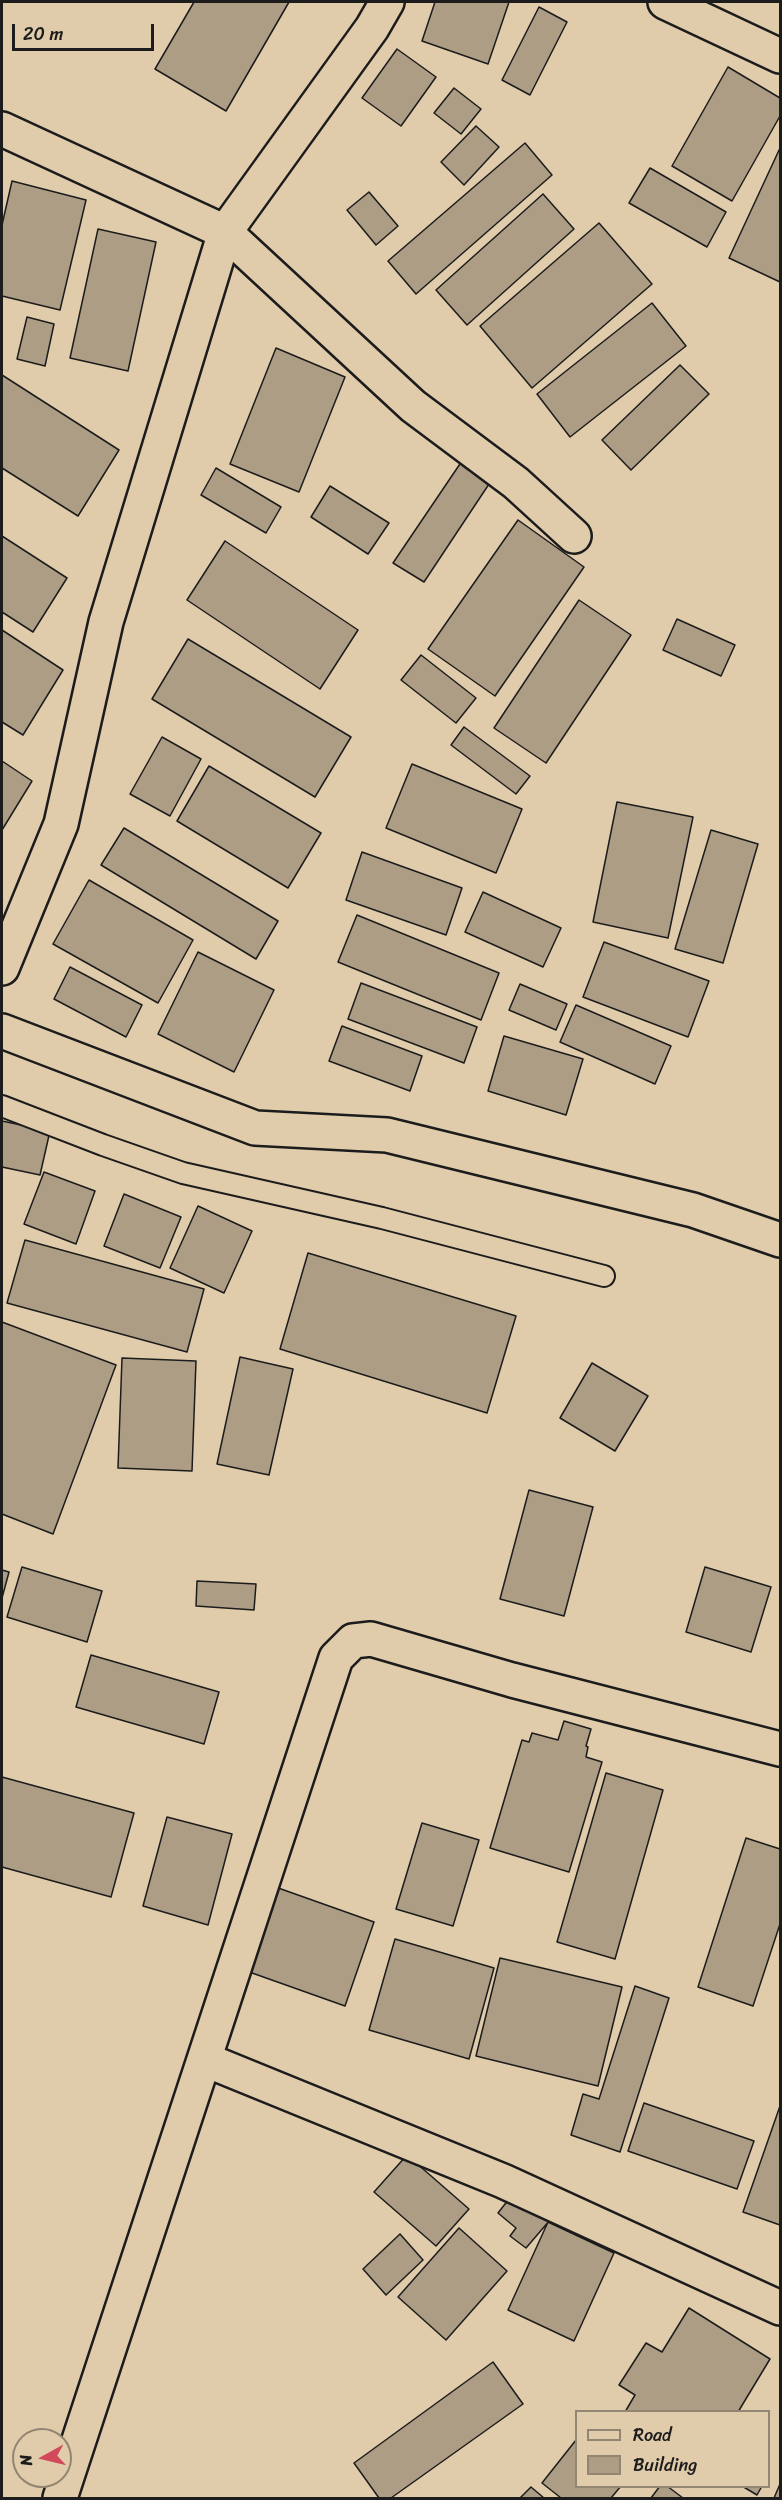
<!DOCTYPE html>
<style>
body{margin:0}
#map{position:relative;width:782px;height:2500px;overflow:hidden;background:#e0cbaa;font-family:Sriracha,sans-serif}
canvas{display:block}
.frame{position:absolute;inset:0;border:3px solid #1c1c1c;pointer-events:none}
.legend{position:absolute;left:575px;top:2410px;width:195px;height:78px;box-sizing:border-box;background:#e0cbaa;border:2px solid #928571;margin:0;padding:8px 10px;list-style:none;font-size:18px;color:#1c1c1c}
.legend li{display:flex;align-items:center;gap:12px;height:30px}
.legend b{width:30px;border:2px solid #928571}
.north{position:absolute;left:12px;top:2428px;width:60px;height:60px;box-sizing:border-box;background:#e0cbaa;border:2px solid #928571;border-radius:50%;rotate:262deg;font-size:16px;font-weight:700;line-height:24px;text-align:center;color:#1c1c1c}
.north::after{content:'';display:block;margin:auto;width:21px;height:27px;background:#d1495b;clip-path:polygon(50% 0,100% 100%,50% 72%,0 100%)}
.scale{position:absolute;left:12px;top:24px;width:142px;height:27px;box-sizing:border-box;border:3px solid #1c1c1c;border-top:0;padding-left:8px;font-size:18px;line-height:21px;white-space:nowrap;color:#1c1c1c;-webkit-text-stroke:4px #e0cbaa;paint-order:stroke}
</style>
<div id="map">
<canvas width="782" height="2500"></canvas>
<div class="frame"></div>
<ul class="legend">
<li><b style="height:8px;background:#e0cbaa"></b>Road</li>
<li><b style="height:16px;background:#ad9d85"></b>Building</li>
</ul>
<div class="north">N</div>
<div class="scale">20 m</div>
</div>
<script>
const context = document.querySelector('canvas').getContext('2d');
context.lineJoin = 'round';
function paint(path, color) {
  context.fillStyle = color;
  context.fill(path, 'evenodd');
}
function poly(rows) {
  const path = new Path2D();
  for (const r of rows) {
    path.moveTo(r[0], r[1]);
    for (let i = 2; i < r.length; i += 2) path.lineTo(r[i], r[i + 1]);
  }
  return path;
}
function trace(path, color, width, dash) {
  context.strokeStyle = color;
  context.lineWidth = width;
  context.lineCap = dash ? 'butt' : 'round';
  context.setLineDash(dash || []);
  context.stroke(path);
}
const building = poly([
 [194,2,289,2,226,111,155,69,194,2],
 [435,2,509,2,488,64,422,41,435,2],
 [539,7,567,22,530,95,502,80,539,7],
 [397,49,436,77,401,126,362,98,397,49],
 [728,67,780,98,780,116,732,201,672,166,728,67],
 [454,88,481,109,461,134,434,113,454,88],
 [476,126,499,147,464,185,441,162,476,126],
 [525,143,552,175,416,294,388,261,525,143],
 [780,148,780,282,729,258,780,148],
 [650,168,726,212,707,247,629,203,650,168],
 [12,181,86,200,60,310,2,296,2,225,12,181],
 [369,192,398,226,376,245,347,210,369,192],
 [543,194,574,229,467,325,436,290,543,194],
 [599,223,652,284,532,388,480,326,599,223],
 [98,229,156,242,128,371,70,358,98,229],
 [652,303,686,346,570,437,537,394,652,303],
 [27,317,54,324,45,366,17,359,27,317],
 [276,348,345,377,299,492,230,464,276,348],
 [680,365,709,394,631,470,602,440,680,365],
 [2,375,119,450,78,516,2,468,2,375],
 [466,455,495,475,424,582,393,563,466,455],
 [216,468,281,507,266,533,201,495,216,468],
 [330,486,389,523,368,554,311,517,330,486],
 [518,520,584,567,495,696,428,649,518,520],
 [2,536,67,578,33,632,2,612,2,536],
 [225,541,358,630,320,689,187,600,225,541],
 [579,600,631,635,546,763,494,728,579,600],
 [677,619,735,645,721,676,663,650,677,619],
 [2,630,63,670,23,735,2,722,2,630],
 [188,639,351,737,315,797,152,699,188,639],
 [421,655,476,698,456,723,401,680,421,655],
 [464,727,530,776,516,794,451,745,464,727],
 [162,737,201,759,170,816,130,794,162,737],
 [2,761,32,781,2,830,2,761],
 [412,764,522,809,496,873,386,828,412,764],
 [209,766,321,833,288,888,177,821,209,766],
 [617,802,693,817,668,938,593,922,617,802],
 [124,828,278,921,256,959,101,865,124,828],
 [711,830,758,844,723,963,675,949,711,830],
 [362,852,462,888,446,935,346,900,362,852],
 [89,880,193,940,158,1003,53,944,89,880],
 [483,892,561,928,543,967,465,932,483,892],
 [357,915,499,973,481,1020,338,962,357,915],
 [604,942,709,981,688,1037,583,997,604,942],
 [198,952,274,990,234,1072,158,1034,198,952],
 [70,967,142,1005,126,1037,54,999,70,967],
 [361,983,477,1027,464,1063,348,1019,361,983],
 [520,984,567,1004,556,1030,509,1010,520,984],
 [576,1005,671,1046,655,1084,560,1042,576,1005],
 [342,1026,422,1056,410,1091,329,1061,342,1026],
 [504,1036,583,1059,566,1115,488,1091,504,1036],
 [2,1121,50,1131,40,1175,2,1167,2,1121],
 [44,1172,95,1191,76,1244,24,1224,44,1172],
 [124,1194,181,1217,160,1268,104,1246,124,1194],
 [198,1206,252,1231,224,1293,170,1268,198,1206],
 [25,1240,204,1289,187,1352,7,1303,25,1240],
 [308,1253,516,1316,487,1413,280,1349,308,1253],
 [2,1322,116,1365,53,1534,2,1514,2,1322],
 [240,1357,293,1369,269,1475,217,1464,240,1357],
 [122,1358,196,1361,192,1471,118,1468,122,1358],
 [592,1363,648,1396,615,1451,560,1418,592,1363],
 [529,1490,593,1507,564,1616,500,1599,529,1490],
 [22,1567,102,1591,87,1642,7,1617,22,1567],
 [705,1567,771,1587,751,1652,686,1632,705,1567],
 [2,1570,9,1572,2,1598,2,1570],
 [197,1581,256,1584,254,1610,196,1606,197,1581],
 [91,1655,219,1692,204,1744,76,1707,91,1655],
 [564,1721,591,1729,586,1746,588,1747,586,1757,602,1762,569,1872,490,1848,522,1740,529,1742,532,1733,558,1740,564,1721],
 [606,1773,663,1790,615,1959,557,1942,606,1773],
 [2,1777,134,1813,111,1897,2,1867,2,1777],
 [167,1817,232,1834,208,1925,143,1906,167,1817],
 [422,1823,479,1840,453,1926,396,1909,422,1823],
 [746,1838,780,1849,780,1924,753,2006,698,1987,746,1838],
 [267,1884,374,1922,345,2006,238,1968,267,1884],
 [395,1939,494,1968,469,2059,369,2030,395,1939],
 [500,1958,622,1987,598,2086,476,2056,500,1958],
 [635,1986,669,1998,620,2152,571,2135,583,2094,599,2099,635,1986],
 [644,2103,754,2141,737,2189,628,2151,644,2103],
 [780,2106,780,2225,743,2212,780,2106],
 [407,2155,469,2209,436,2246,374,2192,407,2155],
 [516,2190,550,2220,526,2248,510,2236,516,2228,498,2213,516,2190],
 [548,2222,614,2253,574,2341,508,2310,548,2222],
 [459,2228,507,2271,446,2340,398,2297,459,2228],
 [400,2234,423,2260,386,2295,363,2269,400,2234],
 [689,2308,770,2359,738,2412,625,2412,635,2395,619,2385,646,2343,662,2352,689,2308],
 [493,2362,523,2404,391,2498,379,2498,354,2463,493,2362],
 [576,2440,576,2486,621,2486,611,2498,561,2498,542,2483,576,2440],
 [780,2484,780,2498,774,2498,780,2484],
 [660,2486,667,2486,683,2498,651,2498,660,2486],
 [742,2486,762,2486,757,2495,742,2486],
 [531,2487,544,2498,520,2498,531,2487]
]);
paint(building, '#ad9d85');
trace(building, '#1c1c1c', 1.5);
const lane = poly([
 [2,1106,103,1145,183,1173,382,1218,604,1276]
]);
const street = poly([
 [665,2,780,56],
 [2,129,225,232,413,406,516,483,574,536],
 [2,1031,255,1128,387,1135,693,1210,780,1240],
 [206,2060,503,2181,780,2308],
 [60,2498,336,1658,353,1641,371,1639,512,1680,780,1749]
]);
const secondary = poly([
 [2,968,61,824,106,622,225,232,372,28,387,2]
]);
trace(lane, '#1c1c1c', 24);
trace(street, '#1c1c1c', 38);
trace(secondary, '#1c1c1c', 38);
trace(lane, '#e0cbaa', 20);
trace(street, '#e0cbaa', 33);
trace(secondary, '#e0cbaa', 33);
</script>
